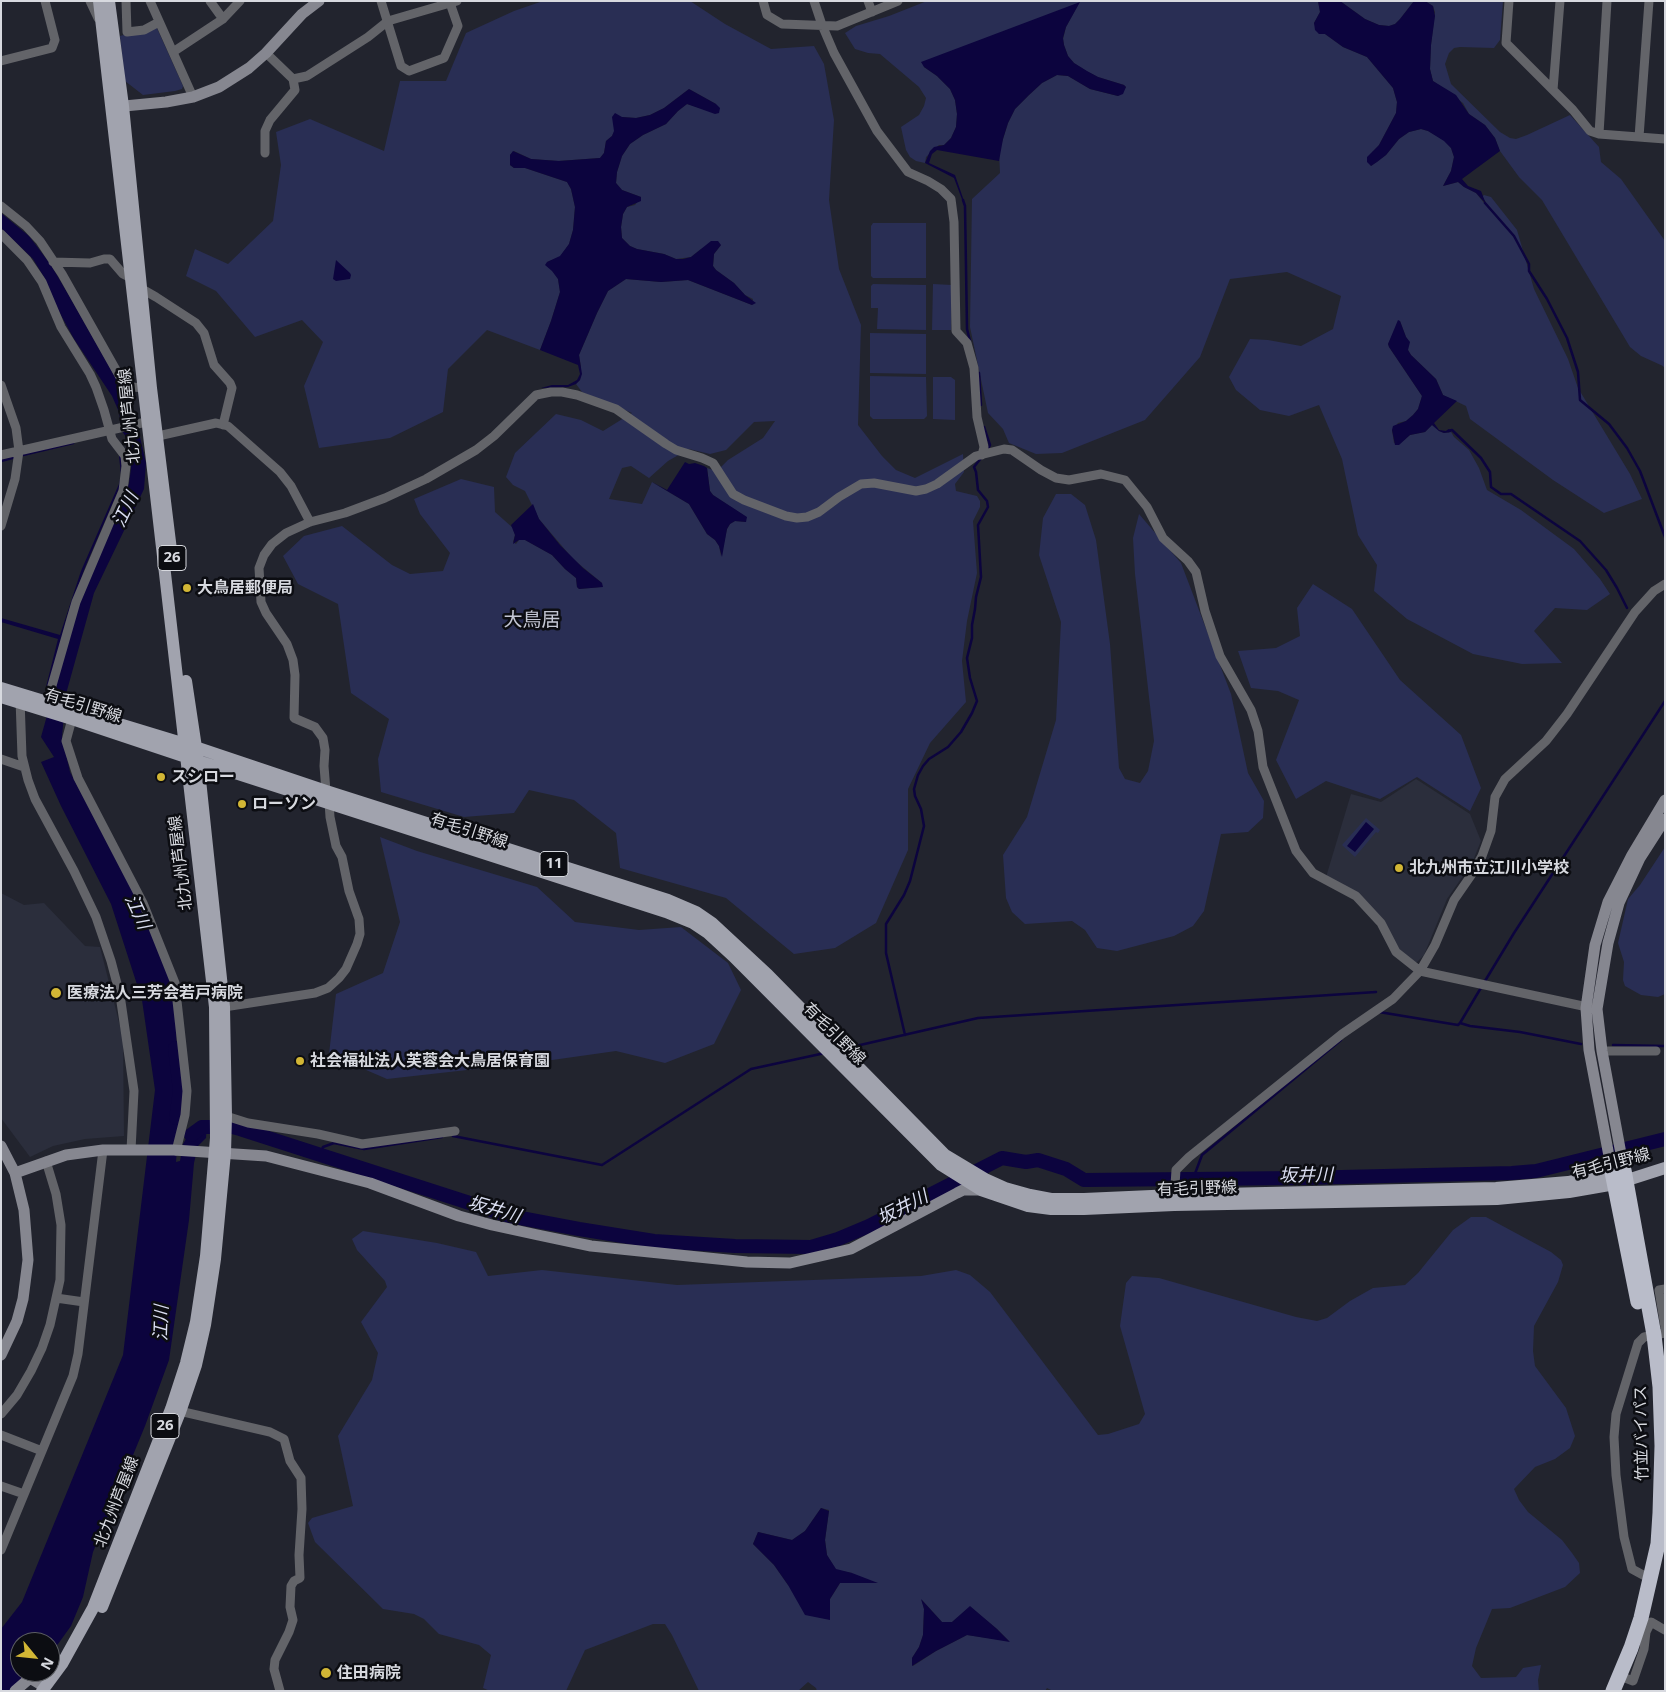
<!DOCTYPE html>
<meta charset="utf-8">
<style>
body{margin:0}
#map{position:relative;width:1666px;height:1692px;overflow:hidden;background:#22242e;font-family:"Noto Sans",sans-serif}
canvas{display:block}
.frame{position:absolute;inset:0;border:2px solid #d7d9df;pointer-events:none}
.north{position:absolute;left:10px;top:1632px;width:50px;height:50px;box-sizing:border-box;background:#0c0d12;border:1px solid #5d5f64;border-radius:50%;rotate:118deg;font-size:14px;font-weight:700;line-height:20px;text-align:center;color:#d7d9df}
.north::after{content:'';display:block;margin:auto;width:18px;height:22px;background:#d2b635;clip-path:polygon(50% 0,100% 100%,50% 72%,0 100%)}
</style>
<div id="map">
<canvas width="1666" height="1692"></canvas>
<div class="frame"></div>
<div class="north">N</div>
</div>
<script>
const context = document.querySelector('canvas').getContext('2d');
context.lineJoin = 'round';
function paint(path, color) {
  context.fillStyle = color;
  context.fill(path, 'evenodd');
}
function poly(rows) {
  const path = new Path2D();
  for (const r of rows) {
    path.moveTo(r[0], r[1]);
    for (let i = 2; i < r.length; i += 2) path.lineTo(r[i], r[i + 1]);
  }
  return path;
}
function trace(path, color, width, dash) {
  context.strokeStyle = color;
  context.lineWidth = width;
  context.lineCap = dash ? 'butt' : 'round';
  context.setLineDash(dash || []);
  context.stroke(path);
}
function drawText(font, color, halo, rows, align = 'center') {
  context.font = font + ' "Noto Sans","Noto Sans JP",sans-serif';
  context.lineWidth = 5;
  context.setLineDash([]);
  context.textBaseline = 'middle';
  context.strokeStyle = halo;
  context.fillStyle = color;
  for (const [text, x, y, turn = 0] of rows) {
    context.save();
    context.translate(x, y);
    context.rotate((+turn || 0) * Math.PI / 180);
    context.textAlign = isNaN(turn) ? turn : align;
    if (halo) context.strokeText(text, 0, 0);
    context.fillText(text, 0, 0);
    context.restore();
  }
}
paint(poly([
 [1416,779,1470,814,1481,841,1472,863,1447,899,1424,955,1417,962,1412,963,1402,954,1381,921,1326,877,1351,794,1381,802],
 [1,893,24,905,44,903,85,946,100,947,123,1038,124,1136,85,1139,53,1146,30,1157,1,1118]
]), '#2b2e3c');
paint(poly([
 [543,1,690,1,725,24,771,49,814,46,824,64,834,120,829,200,839,269,861,325,858,425,882,456,896,470,915,478,963,454,964,472,955,484,956,491,977,496,980,501,980,507,973,521,977,573,967,621,962,661,966,702,930,743,908,789,908,850,876,923,835,948,794,954,726,898,620,868,616,833,574,800,529,790,514,813,464,817,381,792,378,759,389,719,351,693,338,604,298,584,283,556,304,536,342,526,392,565,410,574,443,571,450,553,420,514,414,499,461,479,494,487,495,512,513,528,515,535,513,542,516,544,519,540,525,540,552,555,565,569,576,578,577,587,579,589,600,587,602,583,573,559,539,519,525,491,513,485,506,477,515,453,556,414,581,420,603,431,632,413,582,392,576,384,580,380,581,367,579,355,597,313,608,291,626,279,661,282,688,280,752,305,753,299,745,295,734,283,716,270,713,266,714,254,721,245,701,249,691,257,676,259,664,254,637,249,630,246,622,238,621,227,623,214,627,207,635,205,641,197,622,190,616,183,617,172,622,156,630,144,643,135,666,124,678,111,687,104,700,108,716,104,689,89,664,108,650,115,636,118,622,117,612,136,606,141,604,153,600,158,558,161,531,159,514,151,510,155,510,165,514,168,525,168,567,182,571,189,575,207,573,230,569,244,560,257,547,262,558,279,560,292,551,321,540,350,487,330,448,369,443,412,390,438,319,448,304,386,323,342,302,320,255,337,216,291,186,276,195,249,228,264,273,221,281,165,276,132,310,119,384,151,400,81,446,81,466,33,514,11],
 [775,421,763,438,728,460,721,467,713,470,707,468,710,491,713,495,746,517,746,522,735,521,730,524,727,529,721,556,719,546,715,540,707,534,689,504,652,482,642,504,609,499,622,468,631,466,649,478,668,461,689,449,710,454,726,450,754,422],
 [927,1,1318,1,1320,12,1314,23,1319,34,1325,34,1343,47,1367,57,1393,88,1397,102,1396,113,1379,145,1368,157,1371,166,1386,155,1399,139,1409,132,1421,129,1428,131,1444,140,1451,148,1454,157,1451,171,1443,186,1458,182,1464,187,1476,193,1484,203,1486,202,1482,197,1484,195,1491,197,1517,230,1534,289,1568,359,1578,388,1630,474,1642,499,1604,513,1553,480,1470,419,1466,406,1443,395,1436,379,1411,355,1408,350,1408,340,1406,337,1400,321,1388,344,1389,347,1422,396,1418,409,1413,415,1406,421,1398,423,1392,430,1394,443,1399,444,1410,435,1425,432,1432,425,1439,431,1444,433,1451,432,1454,437,1469,450,1479,468,1487,490,1521,510,1574,549,1600,579,1610,594,1587,610,1555,608,1534,631,1562,663,1522,664,1473,654,1407,619,1374,591,1377,565,1358,535,1342,459,1319,405,1289,416,1260,410,1236,390,1229,377,1250,339,1268,340,1301,346,1333,329,1341,296,1287,272,1230,279,1200,357,1145,420,1062,453,1036,454,1009,443,1003,429,988,413,970,327,972,199,1000,173,999,152,1008,123,1015,109,1029,95,1042,83,1057,75,1068,76,1090,89,1118,96,1126,87,1124,85,1098,77,1086,71,1074,63,1068,56,1064,45,1063,39,1066,27,1079,3,924,67,937,76,950,89,955,100,957,114,956,127,951,138,944,145,939,145,926,157,925,163,916,161,910,157,906,150,901,127,919,115,924,106,926,98,919,87,880,54,868,53,855,49,845,33,856,26,889,16],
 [1340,1,1414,1,1400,19,1395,24,1389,26,1379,25,1365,19],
 [1425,1,1503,1,1500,40,1494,48,1460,47,1454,48,1449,53,1445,64,1451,84,1500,132,1510,138,1516,139,1527,135,1570,115,1599,147,1601,162,1621,179,1665,241,1665,369,1663,366,1641,356,1630,347,1542,200,1519,177,1500,151,1495,138,1485,125,1469,114,1463,103,1433,81,1430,69,1431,45,1435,12,1433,6],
 [156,26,183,86,182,89,175,91,143,95,125,81,120,36],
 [873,223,926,223,926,278,873,278,871,276,871,226],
 [873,284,926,285,926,330,877,329,878,308,871,308,871,286],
 [933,284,952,285,951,330,932,330],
 [870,333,926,334,926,374,870,373],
 [870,376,926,377,927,416,924,419,873,419,870,416],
 [933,377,951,377,955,380,955,420,933,419],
 [1056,494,1071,494,1085,505,1096,540,1110,644,1119,768,1125,779,1140,783,1148,771,1154,741,1135,574,1133,538,1139,514,1181,563,1231,694,1248,773,1264,801,1263,818,1248,832,1221,834,1204,911,1193,926,1174,936,1117,951,1097,948,1085,930,1072,921,1025,924,1012,912,1006,898,1003,855,1027,817,1056,720,1061,622,1039,555,1043,518],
 [1313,584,1352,609,1400,680,1461,735,1481,788,1470,811,1417,777,1380,799,1326,781,1296,799,1276,760,1299,700,1278,691,1251,688,1238,651,1276,648,1300,636,1297,608],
 [1366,818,1380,830,1378,833,1376,832,1355,857,1342,845],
 [380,837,417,851,537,887,575,922,639,930,681,927,728,963,741,990,714,1044,665,1063,616,1051,538,1062,387,1079,329,1054,336,994,383,973,400,922],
 [1665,847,1665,994,1658,997,1641,995,1625,986,1623,980,1624,962,1618,943,1628,899,1640,885],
 [1471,1217,1486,1217,1551,1252,1561,1260,1563,1265,1558,1282,1534,1326,1533,1351,1535,1366,1566,1408,1575,1436,1570,1448,1555,1459,1535,1467,1514,1489,1519,1500,1528,1512,1562,1540,1572,1553,1579,1563,1580,1573,1565,1587,1510,1608,1492,1609,1476,1648,1472,1666,1481,1678,1516,1677,1523,1668,1541,1665,1538,1680,1539,1691,1053,1691,1047,1688,1045,1691,817,1691,816,1688,808,1682,798,1691,699,1691,672,1635,665,1624,653,1624,585,1650,566,1691,490,1691,483,1688,491,1655,479,1645,439,1634,424,1619,414,1614,383,1609,315,1542,308,1523,312,1518,353,1506,338,1436,372,1380,378,1353,361,1322,387,1287,385,1281,357,1250,352,1239,363,1231,437,1243,476,1252,488,1276,542,1270,677,1285,921,1276,956,1270,970,1275,990,1292,1098,1435,1108,1434,1139,1424,1145,1414,1120,1326,1126,1283,1132,1276,1159,1278,1296,1317,1317,1321,1327,1318,1350,1301,1373,1288,1405,1285,1418,1273,1453,1230],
 [821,1508,829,1510,825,1540,827,1555,836,1570,852,1573,840,1583,830,1599,788,1585,774,1565,753,1544,758,1532,792,1540,805,1531],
 [922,1600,942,1622,952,1622,970,1607,997,1629,1009,1641,967,1635,936,1651,913,1666,912,1658,919,1647,923,1635,924,1609]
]), '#292e54');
paint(poly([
 [1318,1,1340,1,1365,19,1379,25,1389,26,1395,24,1400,19,1414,1,1425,1,1433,6,1435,16,1431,45,1430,69,1433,81,1456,95,1469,114,1485,125,1495,138,1500,151,1462,179,1468,186,1481,191,1486,204,1476,193,1464,187,1458,182,1443,186,1451,171,1454,157,1451,148,1444,141,1428,131,1421,129,1409,132,1399,139,1386,155,1377,162,1371,166,1367,162,1367,157,1379,145,1396,113,1397,102,1393,88,1367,57,1343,47,1325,34,1319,34,1315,30,1314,23,1320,12],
 [1080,2,1066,27,1063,38,1064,45,1068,56,1074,63,1087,71,1098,77,1124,85,1126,87,1123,94,1118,96,1090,89,1068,76,1057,75,1042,83,1029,95,1015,109,1008,123,1003,139,999,161,937,150,932,154,929,163,955,175,964,201,963,202,954,178,925,163,930,151,934,147,944,145,951,138,956,127,957,114,955,100,950,89,937,76,924,67,921,62],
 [689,89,716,104,720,108,719,113,715,114,687,104,678,111,666,124,643,135,630,144,622,156,617,172,616,183,622,190,641,197,641,201,627,207,623,214,621,227,622,238,630,246,637,249,664,254,676,259,683,259,691,257,711,241,718,241,721,245,714,254,713,266,716,270,734,283,745,295,756,303,752,305,688,280,661,282,626,279,608,291,597,313,579,355,582,374,580,380,576,384,568,387,541,388,552,385,568,385,577,380,580,374,578,365,540,350,551,321,560,292,558,279,552,271,545,265,547,262,560,256,569,244,573,230,575,207,571,189,567,182,525,168,514,168,510,165,510,155,513,151,531,159,559,161,600,158,604,153,606,141,612,136,614,131,612,117,615,113,622,117,636,118,650,115,664,108],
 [1,213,29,236,51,265,68,294,122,389,135,416,146,463,144,489,94,593,66,694,62,736,70,772,143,910,170,980,176,1023,179,1122,176,1162,180,1161,183,1144,195,1124,207,1122,206,1138,198,1146,194,1163,189,1220,169,1360,145,1426,93,1552,83,1597,71,1626,58,1644,50,1652,50,1642,20,1642,20,1672,29,1672,9,1691,1,1691,1,1629,22,1602,123,1355,155,1090,142,1000,111,904,61,806,41,762,54,757,41,737,55,687,61,639,48,687,46,687,58,639,1,622,1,618,60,635,81,571,119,484,121,475,119,456,121,456,122,460,120,486,86,565,67,616,62,636,81,596,129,483,131,469,131,445,122,431,119,412,112,396,74,339,56,306,44,277,33,259,1,228],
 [336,260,350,273,351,275,350,279,336,281,333,279],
 [1398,320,1400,321,1406,337,1410,342,1408,350,1411,355,1436,379,1443,395,1457,401,1434,423,1439,430,1446,431,1449,429,1451,432,1444,433,1439,431,1432,425,1425,432,1410,435,1399,445,1395,445,1392,430,1393,426,1406,421,1413,415,1418,409,1422,396,1389,347,1388,344],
 [685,462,689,464,695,463,704,466,707,468,710,491,713,495,747,517,746,522,735,521,730,524,727,529,722,557,719,546,715,540,707,534,689,504,652,482,667,490],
 [533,504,539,519,560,545,583,568,602,583,603,587,579,589,577,587,576,578,565,569,552,555,525,540,519,540,513,544,515,535,511,525],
 [1366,822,1374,829,1355,852,1347,846],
 [821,1508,829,1511,825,1540,827,1555,836,1569,852,1573,878,1583,840,1583,830,1599,830,1620,805,1615,788,1585,774,1565,753,1544,758,1532,792,1540,805,1531],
 [921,1599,942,1622,952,1622,970,1606,997,1629,1010,1642,967,1635,936,1651,912,1666,912,1658,919,1647,923,1635,924,1609]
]), '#0c043e');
trace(poly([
 [963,200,965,206,967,329,970,341],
 [1485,203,1514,236,1529,264,1529,271,1547,299,1567,338,1578,372,1580,400,1609,424,1627,448,1640,471,1665,537],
 [979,373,981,405],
 [984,427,990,445,987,450],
 [1448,431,1452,430,1481,458,1490,472,1491,487,1501,494,1511,494,1580,541,1606,570,1617,588,1627,608],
 [23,455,73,443],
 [1,461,16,457],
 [1485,981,1514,933,1665,701],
 [1379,1012,1458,1025,1460,1023,1470,1026,1520,1032,1581,1044],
 [1460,1023,1482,986],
 [905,1035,886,953,886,924,904,895,910,881,924,826,921,809,915,796,914,789,918,775,923,766,929,759,948,747,961,732,972,713,977,701,970,678,967,658,972,638,972,625,975,609,976,597,981,577,978,525,988,507,987,501,978,490,976,472,974,467,981,458],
 [1613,1045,1665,1046],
 [847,1048,978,1018,1376,992],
 [453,1136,602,1165,751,1069,825,1053],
 [320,1155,323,1147,334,1143,364,1149,442,1137],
 [1193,1179,1202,1155,1341,1040]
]), '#0c043e', 2.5);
trace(poly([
 [175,1048,180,1091,176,1118],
 [191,1135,202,1127,232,1127,240,1129,510,1216,579,1229,654,1241,735,1246,811,1247,838,1239,869,1226,1002,1158,1026,1162,1038,1160,1066,1169,1084,1180,1299,1178,1512,1173,1536,1171,1665,1139]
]), '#0c043e', 14);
trace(poly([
 [90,1,98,18],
 [126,1,127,32,144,30,159,22],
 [150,1,193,97],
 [210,1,223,19],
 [381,1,401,66,409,71,444,58,458,26,450,3],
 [763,1,767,15,782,24,837,26,898,1],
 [814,1,822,25,834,53,877,131,908,172,928,181,941,189,951,199,954,222,956,331,967,343,974,368,977,417,984,447,982,455],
 [868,1,872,12],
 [1509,1,1506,43,1573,110,1590,131,1599,134,1665,139],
 [173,52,223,19,240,1],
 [266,53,293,79,307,76,368,37,388,21,457,1],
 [1,61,52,48,55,40,45,1],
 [1553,90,1560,1],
 [1599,134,1607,1],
 [1639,137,1649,1],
 [265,153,265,131,270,120,295,90,293,79],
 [1,206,26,226,40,241,62,274,120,377,130,387,148,388],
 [1,234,27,260,42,282,61,327,90,374,96,387,104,410,112,439,125,456,126,466,123,491,76,602,51,689],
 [53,262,90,263,104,259,110,259,123,274,131,278],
 [142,289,156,297,196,323,204,333,214,365,230,383,232,388,223,425],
 [1,385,16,428,19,451,15,479,1,526],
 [158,436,216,423,228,426,280,472,291,486,310,522],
 [1,455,146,422],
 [20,699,22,756,28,780,35,799,74,871,96,917,111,961,120,995,134,1091,131,1150],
 [72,719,66,741,78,778,143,903,175,983,187,1091,185,1115,176,1151],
 [1,759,24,767],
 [224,1007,315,993,328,988,339,978,346,969,357,944,360,934,359,919,349,891,342,857,336,846,330,817,329,802,326,791,324,766,325,750,323,738,315,727,294,718,295,675,293,660,287,644,266,613,261,602,259,568,264,555,272,544,286,533,310,522,345,513,385,498,426,479,476,450,494,436,536,395,551,392,562,392,577,395,616,409,666,444,676,450,702,458,713,463,733,494,744,500,786,516,797,518,807,517,819,512,839,497,861,484,874,483,916,491,926,489,937,484,976,456,1004,449,1012,450,1041,470,1056,478,1069,480,1101,474,1125,480,1147,507,1163,538,1188,561,1196,572,1205,611,1220,656,1251,710,1258,731,1263,767,1296,851,1313,873,1356,896,1381,923,1396,952,1420,971,1592,1008],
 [1602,1051,1656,1051],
 [226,1116,248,1123,318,1134,362,1144,455,1131],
 [1174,1200,1176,1170,1189,1157,1342,1034,1393,999,1420,971,1435,945,1454,900,1472,874,1482,856,1491,831,1495,797,1505,779,1546,741,1567,714,1635,612,1654,591,1665,584],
 [1665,1289,1659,1290,1665,1327],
 [56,1298,84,1302],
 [175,1410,270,1432,284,1439,290,1461,301,1478,302,1509,299,1555,300,1578,294,1581,291,1586,290,1607,293,1620,289,1632,275,1660,274,1669,280,1691],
 [1,1414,17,1395,31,1371,42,1348,50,1325,60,1280,61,1225,56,1194,46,1161],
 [1,1435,42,1451],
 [1,1486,24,1494],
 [1,1550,73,1376,78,1354,103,1150],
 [1643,1575,1632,1569,1624,1537,1616,1475,1614,1437,1616,1414,1638,1343,1644,1337,1665,1333],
 [1620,1676,1633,1681,1644,1649,1646,1632,1651,1622,1665,1630]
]), '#636469', 9);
trace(poly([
 [114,107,166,102,193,97,219,87,249,68,266,53,302,14,319,1],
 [1,1146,15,1173,24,1210,28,1260,23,1299,17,1321,1,1355],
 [1624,1170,1602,1051,1597,1009,1608,943,1619,903,1640,858,1665,819],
 [1612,1172,1589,1050,1586,1008,1595,945,1608,902,1632,855,1665,800],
 [15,1173,66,1155,103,1150,174,1150,266,1156,370,1183,459,1216,492,1225,538,1235,591,1246,747,1262,790,1263,851,1249,957,1193,963,1190,981,1190],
 [15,1691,30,1678,45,1687]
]), '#868790', 11);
trace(poly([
 [109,1,123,106,151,388,171,550],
 [1,688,195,747,326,791,668,900,696,912,712,923,768,975,945,1155,985,1179,1005,1188,1030,1195,1051,1199,1084,1199,1174,1195,1496,1188,1568,1182,1620,1171],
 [1,697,72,719,198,761,666,912,693,923,708,933,733,956,941,1165,981,1190,1028,1206,1051,1209,1084,1209,1174,1205,1497,1199,1569,1192,1615,1184,1665,1168],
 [102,1607,180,1412,196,1365,205,1325,215,1259,225,1153,226,1116,224,1007,198,761,186,681],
 [42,1691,62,1664,93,1608,171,1409,186,1363,196,1322,206,1256,216,1138,215,1007,99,1]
]), '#a1a3ae', 12);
trace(poly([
 [1612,1172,1638,1302],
 [1613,1691,1631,1648,1641,1618,1658,1544,1660,1513,1662,1446,1660,1387,1654,1335,1624,1170]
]), '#b9bcc9', 15);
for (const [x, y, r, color] of [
 [187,588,5,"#d2b635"],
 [161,777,5,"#d2b635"],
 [242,804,5,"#d2b635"],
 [1399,868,5,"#d2b635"],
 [56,993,6,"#d2b635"],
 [300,1061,5,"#d2b635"],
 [326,1673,6,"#d2b635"]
]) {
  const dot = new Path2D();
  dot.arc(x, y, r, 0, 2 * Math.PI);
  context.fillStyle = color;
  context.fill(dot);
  trace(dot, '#0c0d12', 2);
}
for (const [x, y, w] of [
 [172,558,28],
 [554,864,28],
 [165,1426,28]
]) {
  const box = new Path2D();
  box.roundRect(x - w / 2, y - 12.5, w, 25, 4);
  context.fillStyle = '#0c0d12';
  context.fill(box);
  trace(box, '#d7d9df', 1);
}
drawText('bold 15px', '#d7d9df', null, [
 ["26",172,558],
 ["11",554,864],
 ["26",165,1426]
]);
drawText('16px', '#d7d9df', '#0c0d12', [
 ["北九州芦屋線",130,416,-96],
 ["有毛引野線",83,706,17],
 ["有毛引野線",469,831,18],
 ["北九州芦屋線",181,863,-97],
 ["有毛引野線",834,1034,45],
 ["有毛引野線",1611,1164,-14],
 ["有毛引野線",1197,1189,-2],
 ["竹並バイパス",1642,1433,-91],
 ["北九州芦屋線",117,1502,-69]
]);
drawText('bold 16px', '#d7d9df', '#0c0d12', [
 ["大鳥居郵便局",197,588],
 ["スシロー",171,777],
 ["ローソン",252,804],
 ["北九州市立江川小学校",1409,868],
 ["医療法人三芳会若戸病院",67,993],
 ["社会福祉法人芙蓉会大鳥居保育園",310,1061],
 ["住田病院",337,1673]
], 'left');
drawText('italic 18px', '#d9ddf0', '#0c0d12', [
 ["江川",126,510,-65],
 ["江川",137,912,65],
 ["坂井川",1306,1176,-1],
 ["坂井川",903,1208,-27],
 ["坂井川",494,1210,16],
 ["江川",162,1323,-88]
]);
drawText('19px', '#c4c7d4', '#0c0d12', [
 ["大鳥居",532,621]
]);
</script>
